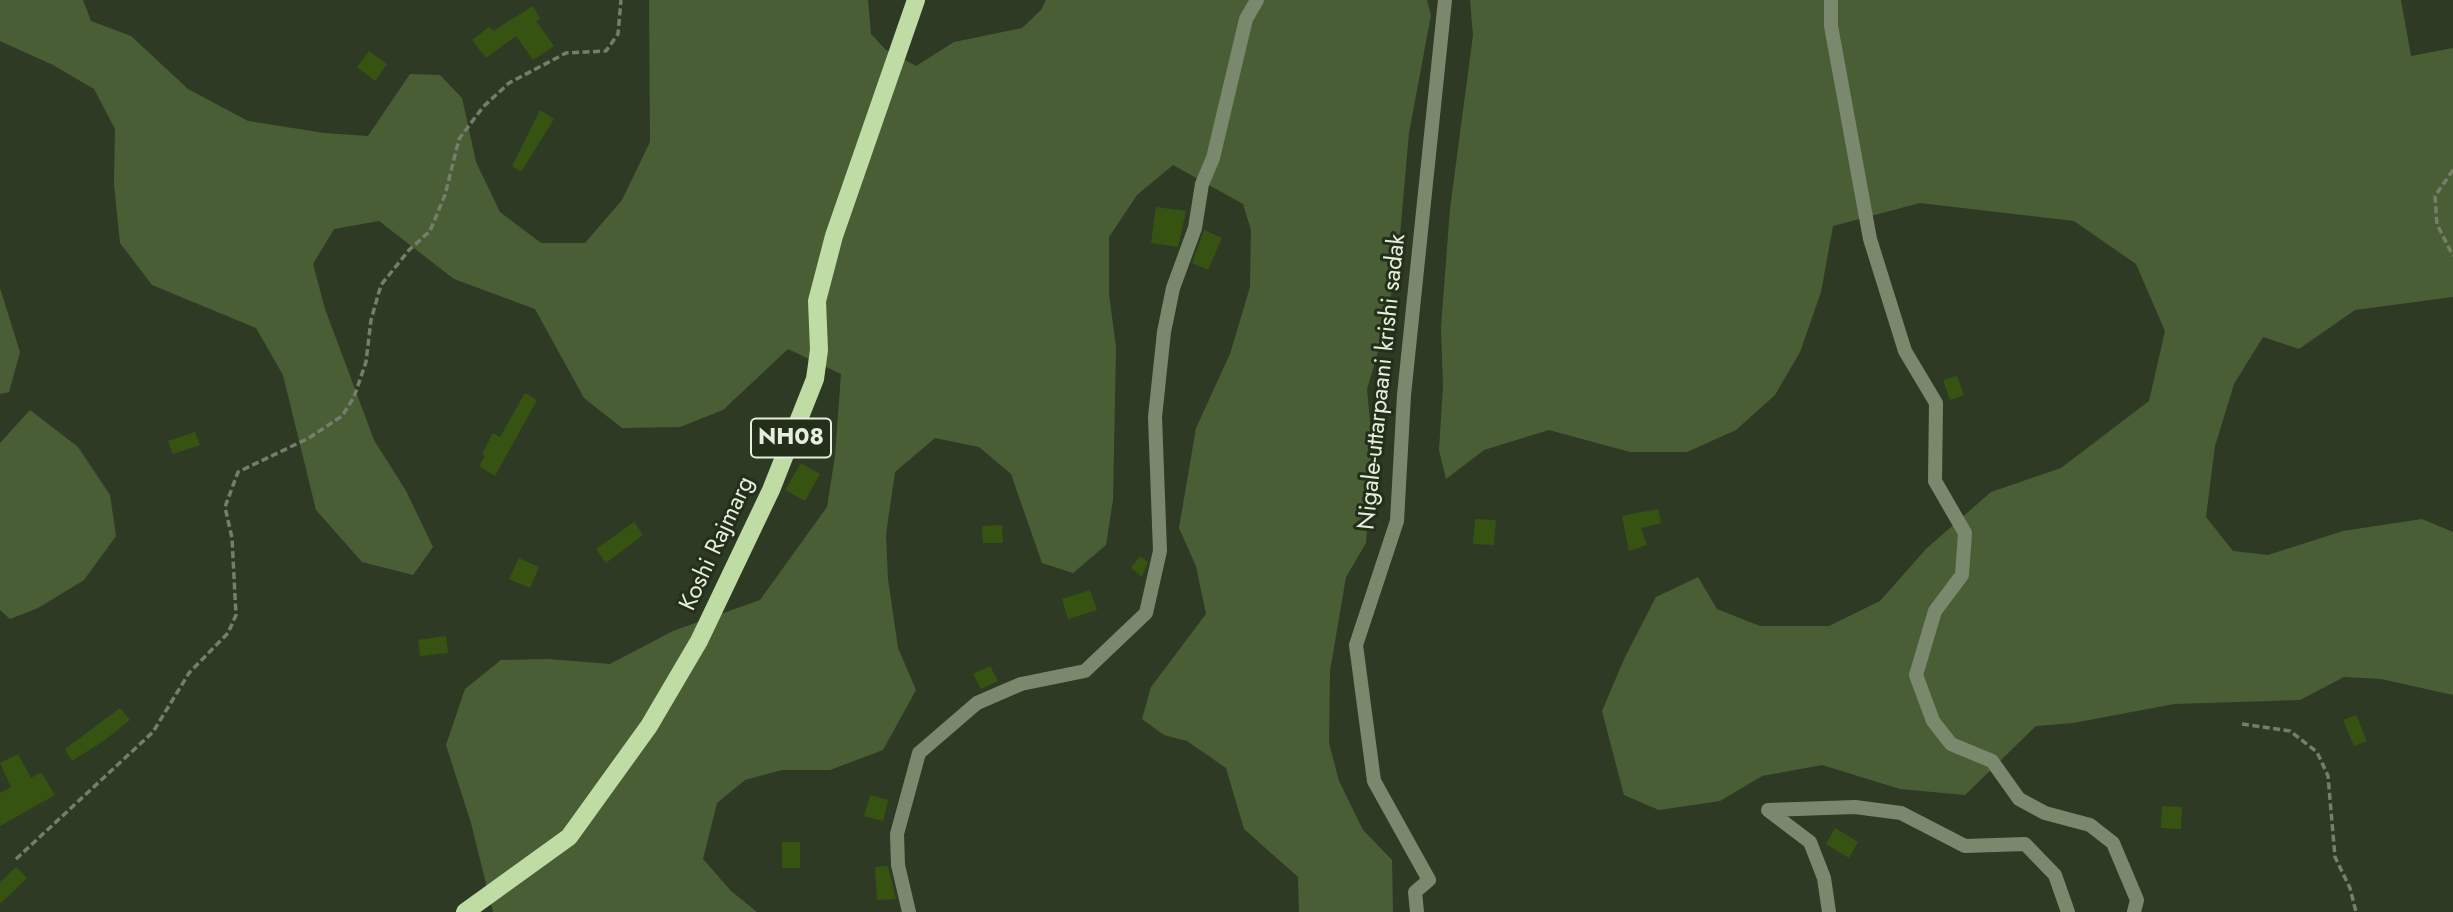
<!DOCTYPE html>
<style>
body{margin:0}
canvas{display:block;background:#2e3a23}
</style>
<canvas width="2453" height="912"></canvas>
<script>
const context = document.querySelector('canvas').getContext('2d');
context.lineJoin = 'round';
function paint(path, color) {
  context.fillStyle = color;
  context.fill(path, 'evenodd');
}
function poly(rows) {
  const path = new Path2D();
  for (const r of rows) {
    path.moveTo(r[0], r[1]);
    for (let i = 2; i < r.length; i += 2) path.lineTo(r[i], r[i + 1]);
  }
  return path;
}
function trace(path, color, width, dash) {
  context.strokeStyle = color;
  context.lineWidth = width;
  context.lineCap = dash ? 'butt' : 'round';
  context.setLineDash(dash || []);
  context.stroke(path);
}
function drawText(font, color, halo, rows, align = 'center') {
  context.font = font + ' Jost,sans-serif';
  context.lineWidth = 6;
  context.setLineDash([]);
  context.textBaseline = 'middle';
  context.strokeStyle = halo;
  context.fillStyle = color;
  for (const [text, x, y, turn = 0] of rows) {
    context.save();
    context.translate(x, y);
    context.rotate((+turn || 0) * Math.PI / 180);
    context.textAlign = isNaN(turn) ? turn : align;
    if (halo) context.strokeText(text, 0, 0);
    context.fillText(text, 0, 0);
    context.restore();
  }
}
paint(poly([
 [0,0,83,0,91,21,131,36,188,89,248,121,324,133,368,136,410,74,440,75,462,98,476,162,500,212,541,243,585,243,622,200,650,142,649,0,868,0,871,34,886,50,916,66,954,42,1022,28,1041,10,1046,0,1427,0,1431,15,1409,133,1399,246,1386,325,1367,389,1372,444,1366,543,1346,577,1330,671,1329,743,1339,781,1363,830,1392,860,1393,912,1299,912,1298,877,1244,829,1226,768,1187,741,1164,735,1142,719,1151,687,1206,614,1196,566,1179,528,1196,428,1230,354,1250,287,1251,230,1243,204,1173,165,1137,195,1109,237,1109,294,1116,347,1113,500,1106,545,1073,573,1042,563,1011,474,979,447,935,438,895,472,886,534,888,579,898,648,916,690,883,750,830,770,782,770,745,780,717,803,703,859,731,891,757,912,493,912,471,823,446,745,465,689,501,660,548,659,610,664,673,631,760,600,827,507,835,456,841,374,788,349,723,410,680,427,622,428,584,398,535,309,454,279,379,221,334,229,313,264,325,309,374,440,406,491,433,547,413,575,362,562,316,510,283,375,256,328,152,285,120,243,114,184,115,129,94,89,53,65,0,41],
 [1470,0,2401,0,2411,56,2453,48,2453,297,2355,310,2299,349,2263,337,2234,384,2215,446,2206,517,2233,551,2268,555,2343,531,2422,519,2453,532,2453,695,2381,679,2344,677,2300,700,2174,704,2073,723,2036,726,1965,795,1900,789,1822,765,1762,776,1720,801,1659,810,1624,795,1602,711,1625,657,1656,597,1698,577,1717,609,1760,626,1829,626,1880,601,1926,549,1991,492,2061,468,2149,401,2165,331,2136,264,2074,221,1920,203,1833,226,1821,292,1800,352,1775,395,1736,430,1687,452,1630,452,1549,430,1484,450,1446,479,1439,450,1443,386,1441,327,1450,209,1473,35],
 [0,288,20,352,9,392,0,394],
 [30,410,78,447,110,495,116,536,84,580,38,608,10,619,0,610,0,443]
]), '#4a5e35');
paint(poly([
 [533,6,540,19,536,21,554,46,533,60,516,36,486,58,472,40,489,27,493,31],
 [369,51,387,64,375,81,357,67],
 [540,110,554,119,521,172,512,166],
 [1156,207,1186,211,1178,247,1151,243],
 [1204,230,1222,238,1208,270,1192,263],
 [1957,376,1964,395,1950,400,1943,380],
 [525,393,537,400,495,476,479,466,485,456,482,454,493,433,500,437],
 [195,432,200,445,173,454,168,441],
 [801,463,820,474,805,501,785,490],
 [1658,509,1661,523,1641,528,1647,545,1629,551,1622,516],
 [1475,519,1496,520,1494,545,1473,544],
 [634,522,643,535,606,563,596,549],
 [1002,525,1003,543,983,543,982,526],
 [1140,556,1148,562,1142,577,1131,568],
 [519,558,539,567,530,588,509,579],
 [1090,590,1097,610,1068,619,1062,599],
 [446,636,448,653,420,656,418,640],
 [990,666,998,681,981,689,973,674],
 [120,708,130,720,105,740,72,761,65,749],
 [2356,715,2367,741,2354,746,2343,720],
 [18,754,31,778,41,772,55,795,0,826,0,793,11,787,0,763],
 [870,795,888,800,883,821,864,816],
 [2162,806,2182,807,2181,829,2161,828],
 [1835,828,1858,842,1849,858,1826,844],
 [782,842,800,842,800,868,782,868],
 [888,866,896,899,877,900,875,867],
 [16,867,27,878,0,904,0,882]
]), '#365312');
trace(poly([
 [2453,170,2435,196,2437,224,2453,256],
 [2242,724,2290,731,2317,752,2328,776,2335,857,2350,888,2356,912],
 [16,859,153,732,189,673,228,633,236,615,232,538,225,507,238,472,309,438,342,416,354,397,366,362,371,320,381,285,409,250,430,231,445,195,459,139,483,107,509,83,566,53,606,51,618,34,621,0]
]), '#747e6a', 3.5, [7, 3.5]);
trace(poly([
 [1831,0,1831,26,1870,239,1905,351,1936,403,1935,481,1965,533,1962,575,1935,611,1916,675,1933,721,1951,744,1992,761,2019,799,2045,813,2090,825,2113,843,2137,900,2134,912],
 [1768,810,1855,807,1901,813,1965,846,2025,844,2055,875,2068,912],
 [1769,811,1810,842,1824,878,1829,912],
 [909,912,898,865,897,834,919,753,977,703,1021,684,1085,671,1146,613,1160,551,1155,417,1164,332,1173,288,1195,228,1202,184,1213,158,1246,19,1257,0],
 [1417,912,1415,892,1429,880,1374,781,1356,645,1397,521,1404,395,1445,0]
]), '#7a896e', 14);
trace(poly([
 [465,912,569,837,649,726,699,641,771,490,815,379,819,350,817,301,834,236,916,0]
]), '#bfdca4', 18);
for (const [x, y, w] of [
 [791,438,80]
]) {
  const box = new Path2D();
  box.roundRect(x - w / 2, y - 19.5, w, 39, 5);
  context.fillStyle = '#242f19';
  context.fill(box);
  trace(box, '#e6eedf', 2);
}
drawText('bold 23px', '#e6eedf', null, [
 ["NH08",791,438]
]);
drawText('24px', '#e6eedf', '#242f19', [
 ["Nigale-uttarpaani krishi sadak",1383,382,-84],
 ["Koshi Rajmarg",718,544,-65]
]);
</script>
